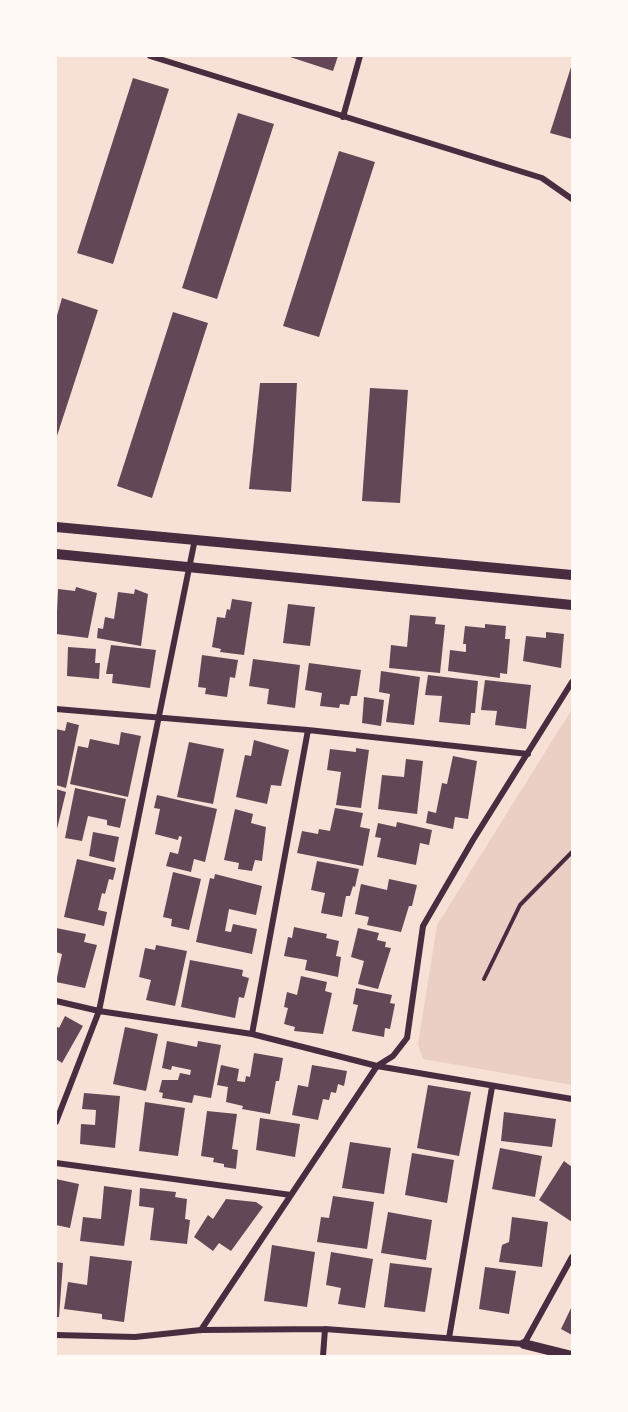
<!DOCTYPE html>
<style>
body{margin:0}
#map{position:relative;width:628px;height:1412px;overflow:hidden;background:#f7e1d7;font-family:Manrope,sans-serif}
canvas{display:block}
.frame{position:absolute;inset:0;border:57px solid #fffaf5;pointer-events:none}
</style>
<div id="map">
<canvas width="628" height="1412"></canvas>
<div class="frame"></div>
</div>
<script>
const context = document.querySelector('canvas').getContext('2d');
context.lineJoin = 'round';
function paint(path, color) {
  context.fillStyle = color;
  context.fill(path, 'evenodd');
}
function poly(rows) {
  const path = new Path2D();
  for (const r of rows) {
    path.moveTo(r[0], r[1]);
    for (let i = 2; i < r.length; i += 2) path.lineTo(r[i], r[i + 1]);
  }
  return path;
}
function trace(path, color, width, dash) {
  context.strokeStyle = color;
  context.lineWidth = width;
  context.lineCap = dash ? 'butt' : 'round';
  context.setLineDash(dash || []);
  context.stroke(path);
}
paint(poly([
 [572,709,572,1085,423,1059,418,1044,437,925]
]), '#ebcfc5');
paint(poly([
 [287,56,338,56,333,71],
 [572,64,572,139,550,133],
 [133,78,169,89,113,264,77,253],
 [238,113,274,124,217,299,182,288],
 [339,151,375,162,319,337,283,326],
 [62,298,98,310,56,439,56,319],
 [173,312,208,323,152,498,117,486],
 [260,383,297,383,291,492,249,489],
 [370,388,408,390,400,503,362,501],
 [76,587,97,593,88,638,56,634,58,589,75,591],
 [135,589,148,594,141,646,97,638,98,628,103,629,105,617,114,619,118,592,134,594],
 [232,599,252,602,244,655,220,652,221,649,212,647,217,617,225,618,227,609,230,610],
 [288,604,315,607,310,646,283,643],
 [410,615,436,617,435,624,445,625,440,673,389,668,391,645,407,647],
 [485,624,506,626,505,639,510,639,507,674,500,673,500,678,448,671,450,650,466,652,466,644,463,644,465,626,485,628],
 [546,632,564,634,561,668,523,661,526,636,546,638],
 [111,645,156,650,150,688,112,683,113,674,106,674],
 [68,647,96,649,95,663,100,663,99,679,67,676],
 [202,655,238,660,235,678,230,677,227,697,205,694,206,688,198,687],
 [253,659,300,665,295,708,267,704,269,689,249,686],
 [309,663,361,670,357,696,351,696,349,705,340,704,339,708,320,706,322,693,305,690],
 [381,671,420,677,414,725,386,722,390,694,379,692],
 [428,675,478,681,475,713,471,713,470,725,439,722,442,696,425,695],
 [485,680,531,685,526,729,495,725,497,711,481,710],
 [364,697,384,700,381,726,362,723],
 [67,722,79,725,66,788,56,785,56,729,65,731],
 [121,732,141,736,128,797,70,784,78,746,88,748,90,739,119,745],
 [254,740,289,750,281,786,271,785,267,804,236,797,245,755,251,756],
 [189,742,224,749,213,804,177,797],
 [356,748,369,750,361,808,336,805,341,772,327,770,330,749,356,752],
 [453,756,477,761,468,819,455,817,453,829,426,823,428,811,436,813,442,783,447,784],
 [406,759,423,761,417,814,378,809,382,775,404,777],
 [75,788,126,799,120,828,107,825,107,820,88,816,82,841,65,838],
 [56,789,66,792,56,833],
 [157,795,217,809,205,862,194,859,191,872,166,866,170,852,178,854,182,837,179,836,178,840,155,834,160,809,154,808],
 [335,808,363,813,360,827,370,829,363,866,297,853,302,831,318,834,319,829,330,831],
 [235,809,253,814,251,823,266,827,262,861,255,860,252,871,238,869,239,863,224,860],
 [397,822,432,830,429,845,420,843,416,865,377,857,381,838,375,837,378,823,396,827],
 [93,832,119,837,114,862,89,856],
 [77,859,116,868,113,880,109,879,105,894,102,893,98,910,107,912,104,926,64,917],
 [317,861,359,869,355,887,353,886,350,896,346,896,342,917,321,913,325,893,311,890],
 [173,872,201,879,189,930,171,926,172,919,163,917],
 [215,874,262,886,256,915,229,909,225,931,231,932,233,924,257,929,252,954,196,942,210,878,214,879],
 [389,879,417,885,412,906,409,906,401,932,367,925,369,917,355,914,361,884,387,890],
 [294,927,327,934,326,938,339,941,336,956,341,957,338,977,305,970,307,960,284,956,288,937,292,938],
 [56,928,86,934,84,942,97,945,85,988,56,982,62,954,56,952],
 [358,928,379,933,377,940,386,942,385,947,391,948,378,989,358,984,364,961,351,957],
 [156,945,187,951,175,1006,146,1000,151,980,139,977,145,948,155,950],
 [190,960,243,970,242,976,249,978,244,998,239,997,235,1018,181,1007],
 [301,976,327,982,325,991,332,993,323,1034,294,1031,295,1027,284,1024,288,1008,284,1007,287,992,297,995],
 [356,988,392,995,390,1003,395,1004,390,1029,385,1028,384,1037,352,1031,358,1005,353,1004],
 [65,1016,83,1026,62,1063,56,1059,56,1026,59,1028],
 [125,1027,158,1034,146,1091,113,1084],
 [167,1041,197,1047,198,1041,221,1045,211,1098,194,1095,192,1103,162,1098,163,1093,159,1092,162,1080,178,1080,180,1073,190,1075,191,1070,172,1066,171,1070,162,1068],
 [254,1053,283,1058,279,1081,276,1081,270,1114,242,1109,243,1106,226,1102,228,1087,217,1085,221,1065,239,1069,237,1081,245,1082,246,1076,250,1077],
 [312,1065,347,1071,344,1086,338,1084,336,1093,331,1092,329,1100,323,1099,318,1120,292,1115,298,1085,308,1087],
 [428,1085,471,1092,459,1156,417,1148],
 [84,1093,120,1096,115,1148,80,1144,81,1124,95,1125,96,1110,82,1109],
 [145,1102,185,1108,178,1156,139,1151],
 [207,1111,237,1114,232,1149,238,1150,236,1169,224,1167,224,1164,213,1162,214,1158,201,1156],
 [504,1112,556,1119,552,1147,501,1141],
 [260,1118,300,1124,295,1157,256,1150],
 [350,1142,391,1148,384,1194,342,1188],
 [500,1148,542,1156,535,1197,492,1189],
 [412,1153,454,1160,447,1203,405,1195],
 [564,1161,572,1167,572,1222,539,1200],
 [56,1179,79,1184,70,1228,56,1225],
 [104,1186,132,1190,124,1246,80,1241,83,1217,101,1219],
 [140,1188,176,1192,175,1197,187,1199,185,1219,190,1220,187,1244,150,1240,154,1208,139,1206],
 [333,1196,374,1202,367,1249,317,1242,321,1217,329,1218],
 [226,1199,256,1202,263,1207,231,1251,219,1243,213,1251,194,1237,208,1215,213,1219],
 [388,1212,432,1220,426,1260,381,1253],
 [512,1217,548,1222,542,1267,499,1262,502,1245,509,1242],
 [272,1245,315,1252,307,1307,264,1301],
 [331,1252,373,1259,365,1308,338,1304,341,1288,326,1285],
 [90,1256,132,1261,124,1322,102,1319,102,1314,64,1309,68,1282,87,1285],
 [56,1262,63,1263,59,1317,56,1317],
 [390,1263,432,1268,425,1312,384,1307],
 [485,1267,516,1271,509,1314,479,1309],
 [572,1306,572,1335,561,1329]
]), '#644757');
trace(poly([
 [484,979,520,905,572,852]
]), '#4a2c40', 4);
trace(poly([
 [150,56,542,178,572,199],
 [343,117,360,56],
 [56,709,308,730,528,754],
 [56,1001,99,1011,252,1034,377,1066,572,1099],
 [252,1034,308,730],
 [56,1122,99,1011,195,539],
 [56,1163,291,1195],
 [201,1330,377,1066,393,1056,407,1038,423,926,473,840,572,682],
 [56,1335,135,1337,201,1330,325,1329,524,1344,572,1257],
 [449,1338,492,1087],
 [323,1356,325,1329]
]), '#4a2c40', 6);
trace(poly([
 [56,527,572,575],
 [56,554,572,605],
 [524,1344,572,1356]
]), '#4a2c40', 10);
</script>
